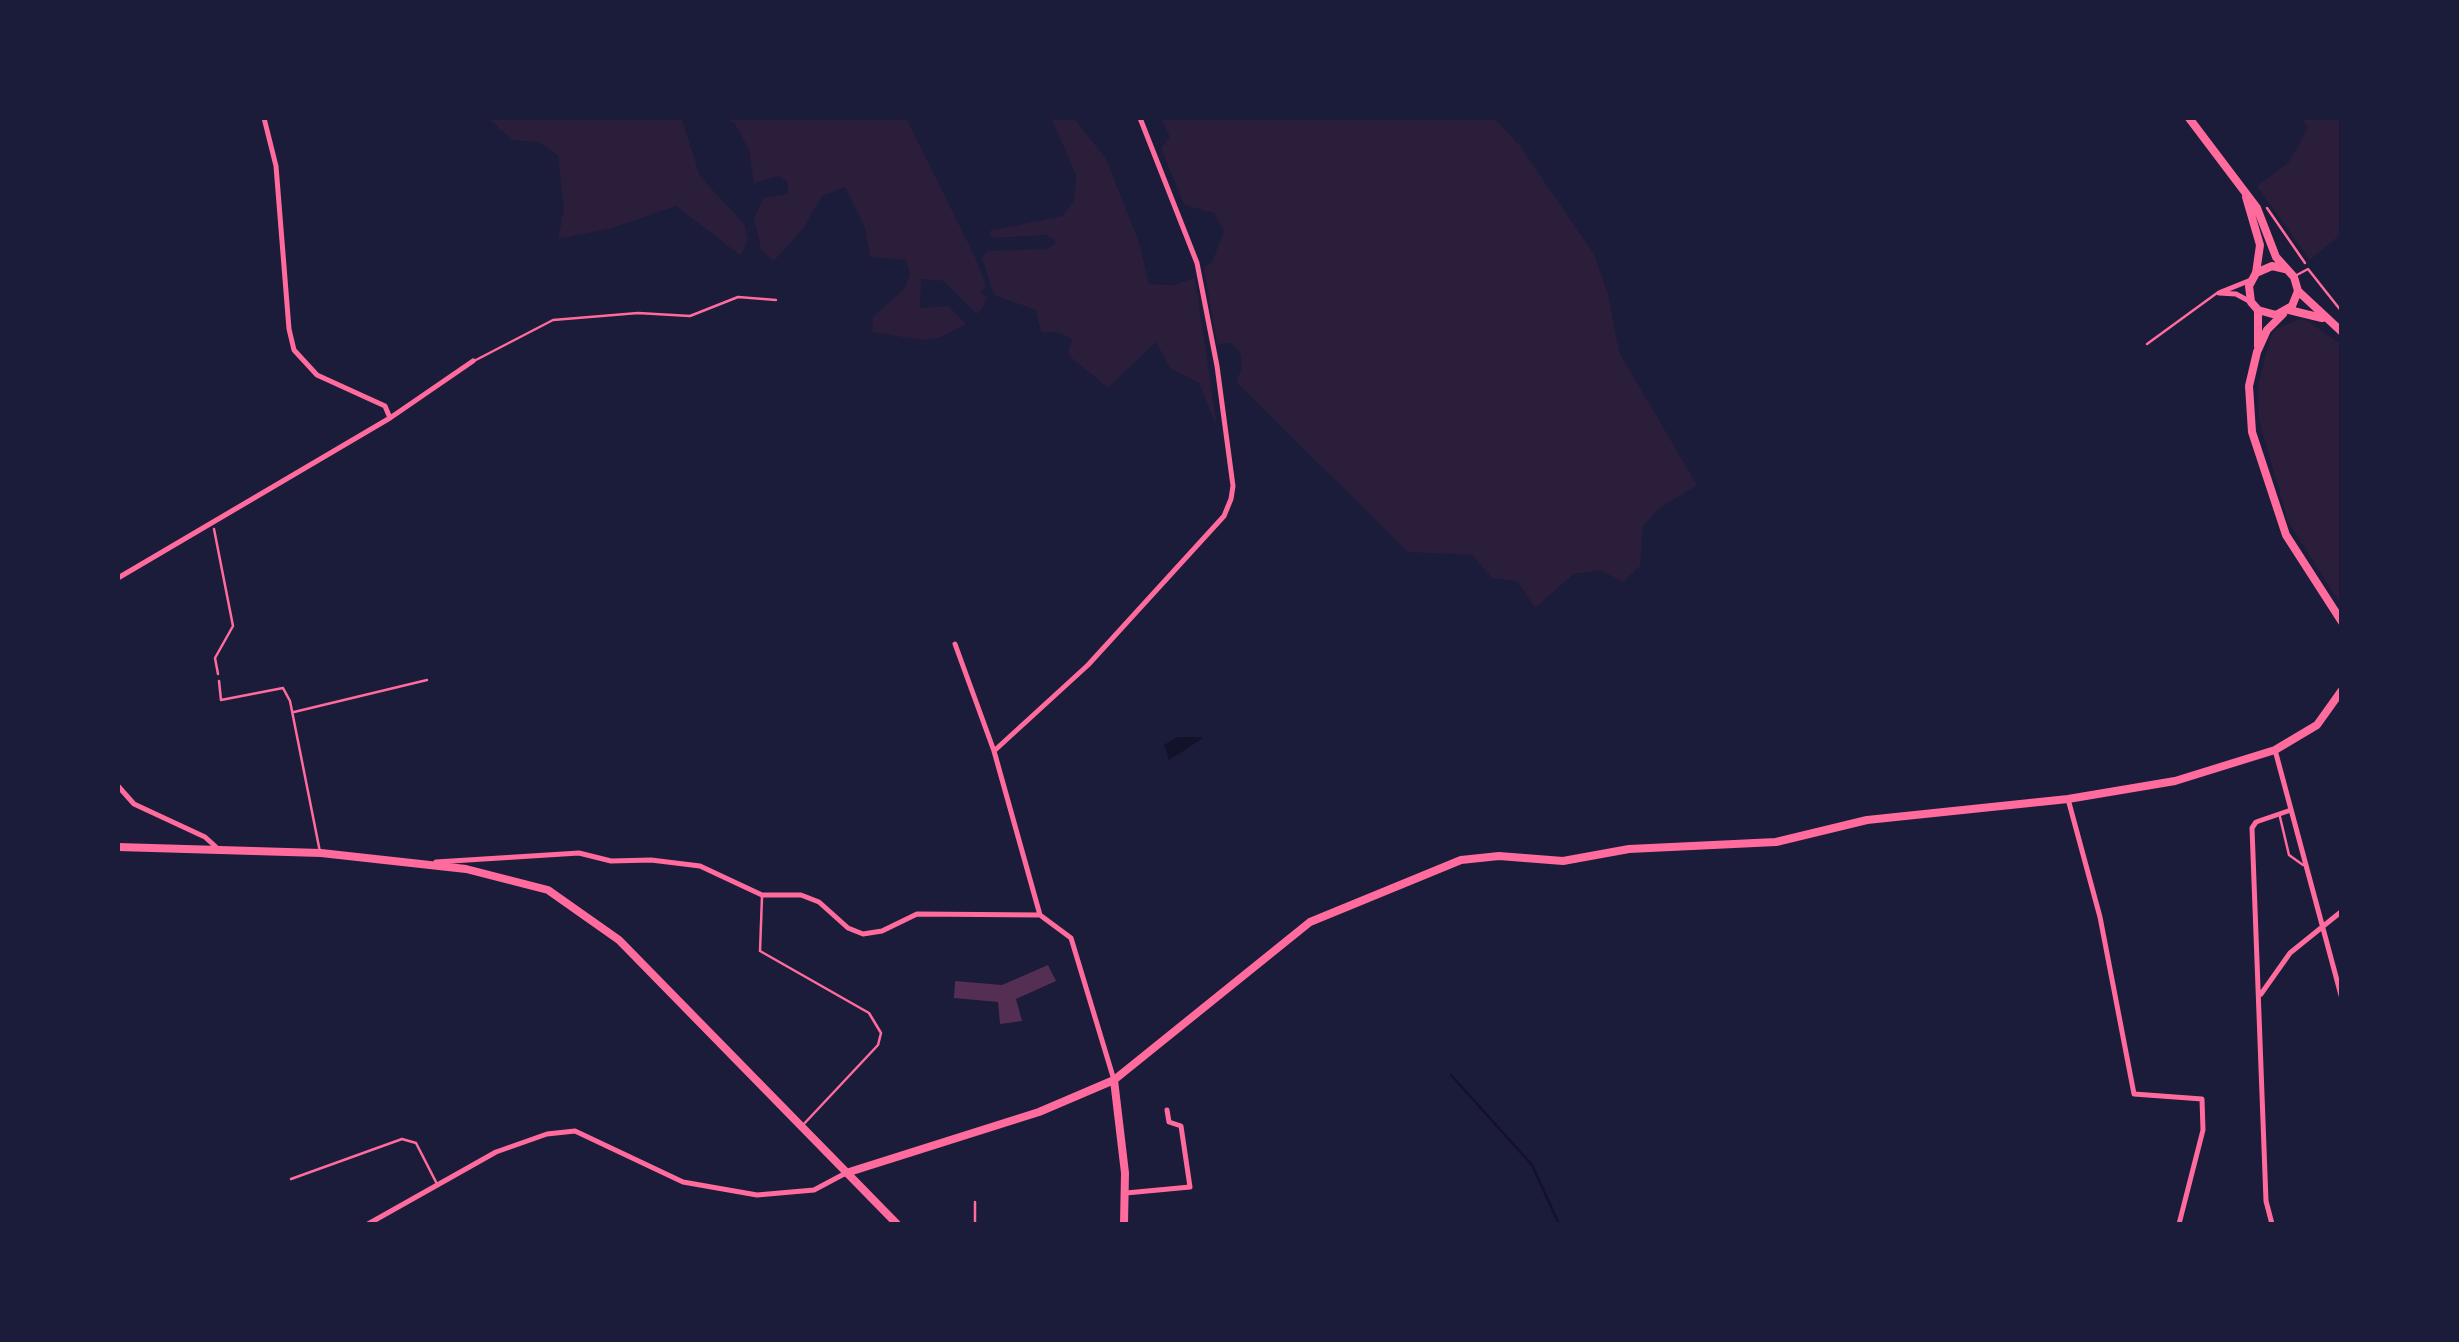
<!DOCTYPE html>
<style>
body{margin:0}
#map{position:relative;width:2459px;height:1342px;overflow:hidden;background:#1b1b3a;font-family:"Nunito Sans",sans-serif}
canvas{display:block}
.frame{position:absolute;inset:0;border:120px solid #1b1b3a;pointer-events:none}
</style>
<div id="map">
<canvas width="2459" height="1342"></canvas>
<div class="frame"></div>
</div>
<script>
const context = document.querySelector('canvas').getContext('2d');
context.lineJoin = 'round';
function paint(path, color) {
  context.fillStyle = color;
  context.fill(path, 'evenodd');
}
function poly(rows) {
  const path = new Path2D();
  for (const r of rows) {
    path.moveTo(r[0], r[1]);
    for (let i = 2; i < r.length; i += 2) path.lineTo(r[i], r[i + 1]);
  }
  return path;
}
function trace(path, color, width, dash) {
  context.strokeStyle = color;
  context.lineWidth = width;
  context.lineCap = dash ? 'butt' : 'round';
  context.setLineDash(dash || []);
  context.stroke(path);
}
paint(poly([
 [488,118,682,120,700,176,744,224,748,239,741,256,676,206,609,229,558,239,564,209,558,155,538,142,512,140],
 [725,118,906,118,976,259,986,286,980,293,988,296,983,307,977,314,944,281,921,279,920,308,949,306,966,324,939,338,920,340,872,332,873,317,905,288,910,274,906,260,870,257,864,225,845,187,822,196,803,229,774,261,761,250,754,218,763,198,788,194,788,183,779,176,754,183,749,150,735,124],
 [1051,118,1074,118,1106,159,1139,242,1149,284,1173,285,1195,278,1217,427,1199,383,1170,368,1156,342,1108,388,1068,355,1072,339,1060,333,1041,332,1036,310,994,295,982,258,987,251,1048,249,1056,242,1046,235,992,238,989,231,1062,216,1074,201,1076,175],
 [1161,118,1494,118,1520,146,1594,254,1608,294,1619,352,1697,485,1657,510,1643,526,1640,566,1623,582,1600,570,1574,574,1535,608,1518,582,1492,578,1472,555,1408,552,1236,382,1242,367,1240,352,1230,343,1217,344,1204,267,1212,262,1224,231,1214,213,1184,205,1161,148,1170,137],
 [2300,118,2341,118,2341,234,2310,260,2257,186,2288,163,2299,145,2308,127],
 [2303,318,2341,344,2341,605,2288,521,2259,420,2258,385,2271,336,2277,328]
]), '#2a1e3b');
paint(poly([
 [1178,737,1200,737,1203,738,1169,760,1164,745]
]), '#12122b');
trace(poly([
 [1451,1075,1532,1165,1559,1224]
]), '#12122b', 2.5);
paint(poly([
 [1048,965,1056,981,1016,999,1022,1021,1000,1024,998,1002,954,998,955,981,1002,985]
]), '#542f53');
trace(poly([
 [2267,208,2305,263],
 [214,529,233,626,215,658,218,674]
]), '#ff6b9d', 2.5);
trace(poly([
 [2295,276,2308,269,2342,312],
 [2147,344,2217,293],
 [474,361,553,320,638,313,690,316,738,297,776,300],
 [219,681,221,700,283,688,290,701,320,852],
 [294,712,427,680],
 [2280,817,2289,855,2303,865],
 [762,897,760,951,869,1013,881,1033,878,1045,802,1126],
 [291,1179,402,1139,416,1143,437,1184],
 [975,1224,975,1202]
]), '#ff6b9d', 2.5);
trace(poly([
 [264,118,276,166,289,329,294,350,317,375,385,406,390,418],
 [2221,292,2251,280],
 [2219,293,2236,294,2251,302],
 [118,578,390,418,473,361],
 [955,644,994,751,1040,915],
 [2275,750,2342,999],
 [994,751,1088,665,1224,516,1231,499,1233,486,1217,366,1197,263,1140,118],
 [118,786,134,804,205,837,216,847],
 [2068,799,2100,917,2134,1094,2202,1099,2203,1130,2179,1224],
 [436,862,579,853,611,861,651,860,700,866,762,895,801,895,819,902,848,928,863,934,882,931,917,914,1040,915,1071,938,1114,1080],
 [2261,994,2290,953,2342,911],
 [1126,1193,1190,1187,1181,1126,1169,1122,1167,1110],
 [368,1224,496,1152,547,1134,575,1131,683,1182,757,1195,814,1190,846,1173],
 [2272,1224,2266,1201,2252,828,2256,822,2291,810]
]), '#ff6b9d', 5);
trace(poly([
 [2189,118,2257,208,2276,257,2294,277,2298,291,2342,332],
 [2246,197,2260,245,2256,273,2249,286,2251,302,2258,310,2276,315,2292,306,2298,291],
 [2256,273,2272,266,2285,269],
 [2289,310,2322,318],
 [2283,314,2267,330,2257,352,2249,386,2252,432,2286,535,2342,622],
 [2258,346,2258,310],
 [118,847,321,853,466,869,548,890,619,940,897,1224],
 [1114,1080,1125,1173,1124,1224],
 [846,1173,1039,1112,1114,1080,1310,922,1461,860,1499,856,1563,861,1629,849,1776,842,1867,820,2068,799,2175,781,2275,750,2317,725,2342,690]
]), '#ff6b9d', 8);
</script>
